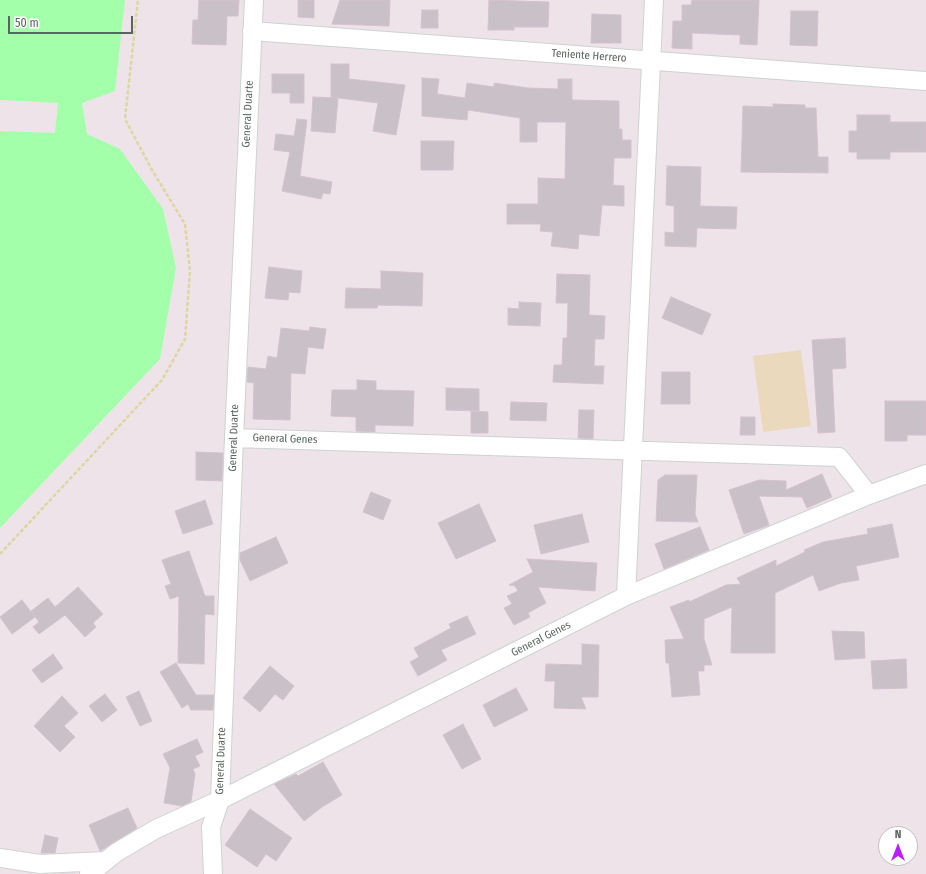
<!DOCTYPE html>
<style>
body{margin:0}
#map{position:relative;width:926px;height:874px;overflow:hidden;background:#efe3ea;font-family:"Fira Sans Condensed",sans-serif}
canvas{display:block}
.north{position:absolute;left:878px;top:826px;width:40px;height:40px;box-sizing:border-box;background:#fff;border:1px solid #bdc1be;border-radius:50%;rotate:0deg;font-size:11px;font-weight:700;line-height:16px;text-align:center;color:#5b655d}
.north::after{content:'';display:block;margin:auto;width:14px;height:18px;background:#ba1ffa;clip-path:polygon(50% 0,100% 100%,50% 72%,0 100%)}
.scale{position:absolute;left:8px;top:16px;width:125px;height:18px;box-sizing:border-box;border:2px solid #5b655d;border-top:0;padding-left:5px;font-size:12px;line-height:14px;white-space:nowrap;color:#5b655d;-webkit-text-stroke:3px #fff;paint-order:stroke}
</style>
<div id="map">
<canvas width="926" height="874"></canvas>
<div class="north">N</div>
<div class="scale">50 m</div>
</div>
<script>
const context = document.querySelector('canvas').getContext('2d');
context.lineJoin = 'round';
function paint(path, color) {
  context.fillStyle = color;
  context.fill(path, 'evenodd');
}
function poly(rows) {
  const path = new Path2D();
  for (const r of rows) {
    path.moveTo(r[0], r[1]);
    for (let i = 2; i < r.length; i += 2) path.lineTo(r[i], r[i + 1]);
  }
  return path;
}
function trace(path, color, width, dash) {
  context.strokeStyle = color;
  context.lineWidth = width;
  context.lineCap = dash ? 'butt' : 'round';
  context.setLineDash(dash || []);
  context.stroke(path);
}
function drawText(font, color, halo, rows, align = 'center') {
  context.font = font + ' "Fira Sans Condensed",sans-serif';
  context.lineWidth = 3.5;
  context.setLineDash([]);
  context.textBaseline = 'middle';
  context.strokeStyle = halo;
  context.fillStyle = color;
  for (const [text, x, y, turn = 0] of rows) {
    context.save();
    context.translate(x, y);
    context.rotate((+turn || 0) * Math.PI / 180);
    context.textAlign = isNaN(turn) ? turn : align;
    if (halo) context.strokeText(text, 0, 0);
    context.fillText(text, 0, 0);
    context.restore();
  }
}
paint(poly([
 [801,350,811,426,763,432,753,356]
]), '#ead9bd');
paint(poly([
 [0,0,125,0,115,91,82,103,87,134,120,149,163,209,176,268,160,359,0,528,0,131,55,133,58,103,0,100]
]), '#a3ffaa');
const building = poly([
 [199,0,239,0,238,16,227,16,226,45,192,44,193,20,198,20,199,0],
 [298,0,314,0,314,18,298,17,298,0],
 [340,0,390,0,389,26,332,24,340,0],
 [489,0,549,2,548,27,514,27,514,30,488,30,489,0],
 [692,0,759,0,757,45,740,44,740,35,692,33,692,49,672,48,673,21,682,21,682,5,691,5,692,0],
 [422,10,438,10,438,28,421,28,422,10],
 [791,11,818,11,817,46,790,45,791,11],
 [592,14,621,15,621,43,591,43,592,14],
 [331,64,349,64,349,79,405,85,396,135,373,131,378,103,331,97,331,64],
 [272,74,304,74,304,103,290,103,290,93,272,93,272,74],
 [422,78,439,79,437,94,465,98,467,83,494,87,494,83,528,88,558,89,558,79,572,79,572,100,619,101,619,129,622,129,622,140,631,140,631,158,614,158,613,185,624,186,624,206,602,205,599,236,579,234,578,249,551,246,553,232,540,231,541,224,507,224,507,204,538,204,538,178,565,179,566,122,537,122,537,142,520,142,520,118,468,110,467,120,422,116,422,78],
 [313,97,338,98,335,133,311,131,313,97],
 [773,104,805,105,805,108,816,108,818,157,828,157,828,173,741,172,743,106,773,107,773,104],
 [857,115,890,115,890,122,926,122,926,152,890,152,890,159,857,159,857,152,849,152,849,131,857,131,857,115],
 [297,119,307,120,300,176,332,182,330,194,323,193,321,199,282,191,290,152,274,150,276,134,294,136,297,119],
 [421,141,454,141,453,170,421,170,421,141],
 [667,166,701,167,700,206,737,207,736,229,697,228,696,247,665,246,665,232,674,233,674,206,666,205,667,166],
 [269,267,302,271,300,293,289,292,288,300,265,298,269,267],
 [381,271,423,273,422,306,378,305,377,308,345,308,346,288,381,289,381,271],
 [557,274,590,275,589,315,605,316,604,339,595,339,594,366,604,366,603,384,553,382,554,365,562,365,563,338,567,338,568,303,556,303,557,274],
 [671,297,711,314,702,335,662,318,671,297],
 [519,302,541,303,540,326,508,325,508,308,519,309,519,302],
 [310,327,326,329,323,349,308,347,305,374,291,373,290,420,253,419,254,383,247,382,248,367,266,369,268,356,277,358,281,328,309,331,310,327],
 [845,338,846,368,832,369,835,432,818,433,812,340,845,338],
 [662,372,690,372,690,404,661,404,662,372],
 [357,380,376,381,376,390,414,391,413,426,375,425,375,432,356,431,356,417,331,416,332,390,357,390,357,380],
 [446,388,479,389,479,411,446,410,446,388],
 [885,401,926,401,926,435,907,435,907,441,885,441,885,401],
 [511,402,547,403,546,421,510,420,511,402],
 [579,410,594,410,593,439,578,438,579,410],
 [471,411,488,412,488,433,471,433,471,411],
 [741,417,755,417,755,435,740,435,741,417],
 [196,452,223,453,222,481,196,480,196,452],
 [822,474,832,497,807,508,802,497,759,496,769,525,744,534,729,490,759,480,786,481,786,490,822,474],
 [665,475,697,475,695,514,698,522,656,521,658,480,665,475],
 [371,492,391,500,383,520,363,512,371,492],
 [205,500,213,524,183,534,175,511,205,500],
 [479,504,496,541,456,559,438,523,479,504],
 [582,514,589,542,541,554,534,525,582,514],
 [892,524,899,557,856,566,859,580,841,583,819,591,813,575,775,593,775,653,731,653,732,607,704,619,704,639,712,665,704,665,704,671,698,671,700,695,672,697,669,663,666,663,665,640,684,639,670,607,689,600,689,602,726,585,741,584,737,578,776,560,776,566,805,552,804,550,823,542,868,534,867,529,892,524],
 [700,527,709,550,664,569,655,544,700,527],
 [276,537,288,563,250,581,240,560,240,553,276,537],
 [189,551,205,596,214,596,214,615,205,614,204,664,178,663,179,596,170,599,165,586,171,584,162,560,189,551],
 [527,559,597,563,595,591,538,587,546,603,528,613,530,617,514,625,504,608,512,604,507,596,518,591,515,586,509,585,533,572,527,559],
 [78,587,103,614,93,623,96,627,85,637,65,615,39,634,33,627,39,622,31,611,48,598,55,607,78,587],
 [22,600,35,617,12,634,0,617,22,600],
 [467,616,476,634,441,650,447,660,418,676,410,662,419,657,414,648,451,628,449,624,467,616],
 [832,631,864,632,865,658,835,660,832,631],
 [582,644,599,645,598,697,581,697,586,709,554,708,555,681,545,681,546,664,582,665,582,644],
 [53,654,63,668,42,683,32,670,53,654],
 [906,659,907,688,873,689,871,661,906,659],
 [176,663,196,695,214,695,213,710,191,710,188,704,182,708,160,672,176,663],
 [270,666,294,686,283,700,275,694,260,712,243,698,270,666],
 [516,688,528,710,494,727,483,705,516,688],
 [139,691,152,721,140,726,126,697,139,691],
 [105,694,117,710,102,722,89,706,105,694],
 [62,696,78,713,64,726,75,737,60,752,34,726,62,696],
 [463,724,481,759,462,769,443,735,463,724],
 [197,739,203,752,195,756,200,766,193,769,195,774,191,802,182,806,164,803,170,768,163,754,197,739],
 [323,762,342,795,322,807,304,821,274,784,296,774,298,776,323,762],
 [128,808,137,828,100,851,89,825,128,808],
 [250,809,292,838,276,861,266,854,257,867,225,845,250,809],
 [45,835,58,838,55,853,41,853,45,835]
]);
paint(building, '#cac0c7');
trace(building, '#d5c1ce', 1);
const minor = poly([
 [252,31,926,81],
 [234,438,839,457,869,495],
 [626,596,654,0],
 [0,858,40,864,106,861],
 [89,874,117,852,156,829,220,800,626,596,869,495,926,474],
 [213,874,211,827,220,800,234,438,254,0]
]);
trace(minor, '#ccd4ce', 20);
trace(poly([
 [0,554,162,380,185,339,190,271,185,224,152,170,125,119,138,0]
]), '#ddd69f', 2.5, [4, 2]);
trace(minor, '#fff', 18);
drawText('11px', '#5b655d', '#fff', [
 ["Teniente Herrero",589,56,4],
 ["General Duarte",248,114,-87],
 ["General Duarte",234,438,-88],
 ["General Genes",285,439,2],
 ["General Genes",541,639,-27],
 ["General Duarte",221,761,-88]
]);
</script>
